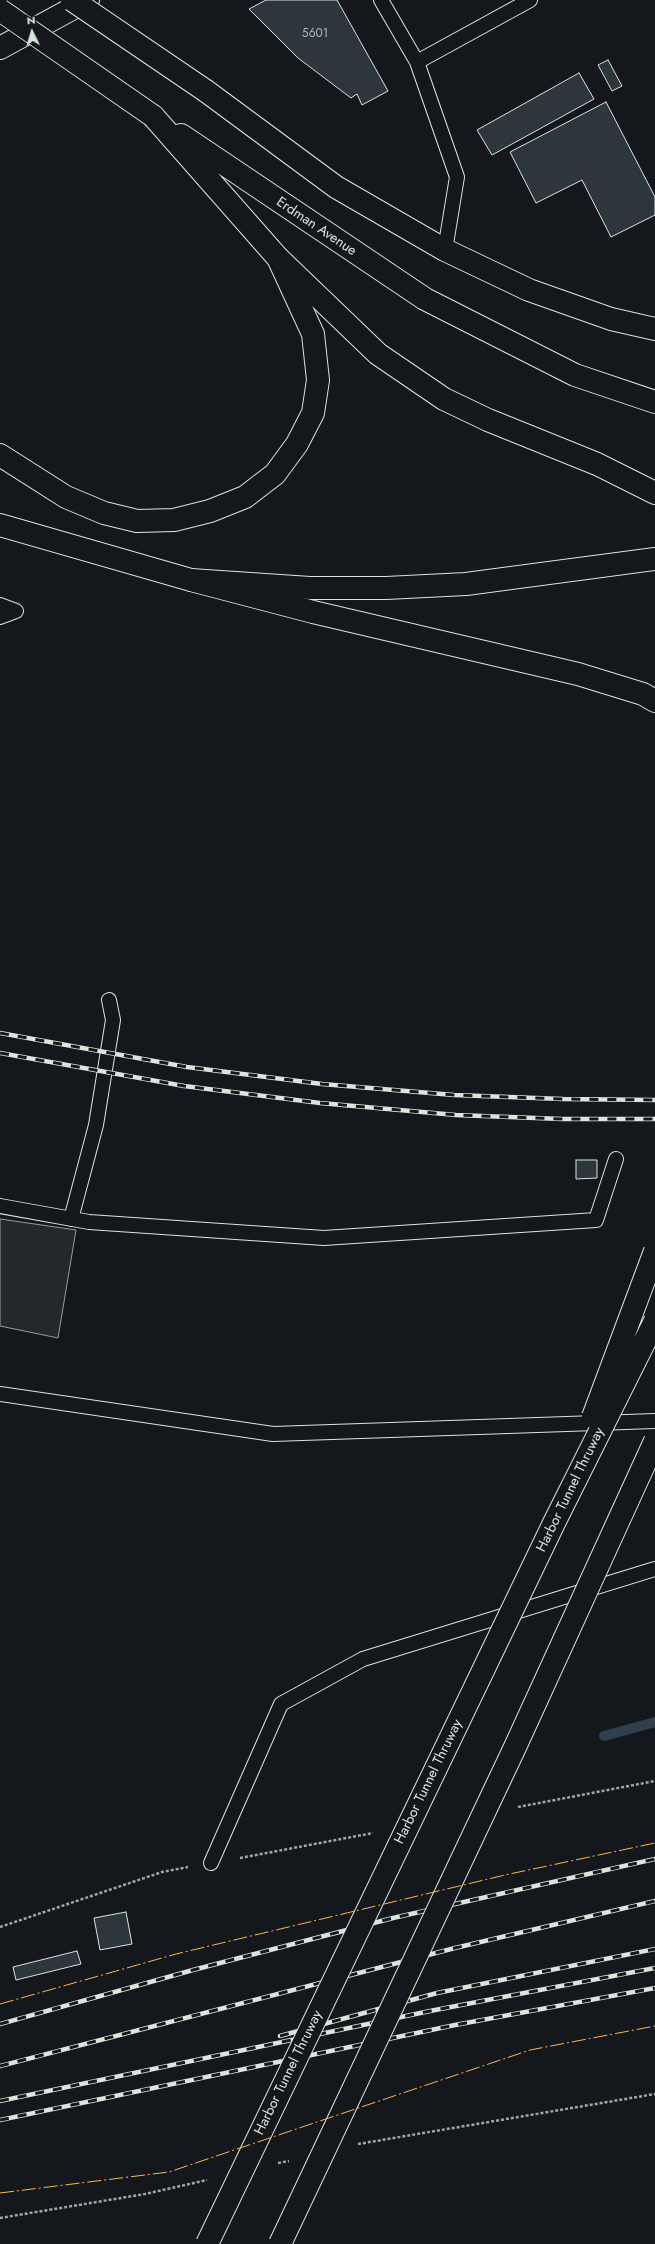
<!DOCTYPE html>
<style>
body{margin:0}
#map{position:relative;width:655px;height:2244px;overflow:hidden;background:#14181c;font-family:Jost,sans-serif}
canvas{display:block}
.north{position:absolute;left:12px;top:12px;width:40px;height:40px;-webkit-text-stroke:3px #14181c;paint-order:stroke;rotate:355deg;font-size:11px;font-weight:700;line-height:16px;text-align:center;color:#d8e6dc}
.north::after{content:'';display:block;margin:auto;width:14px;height:18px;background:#d8e6dc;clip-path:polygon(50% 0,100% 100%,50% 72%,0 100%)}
</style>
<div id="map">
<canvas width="655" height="2244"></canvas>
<div class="north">N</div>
</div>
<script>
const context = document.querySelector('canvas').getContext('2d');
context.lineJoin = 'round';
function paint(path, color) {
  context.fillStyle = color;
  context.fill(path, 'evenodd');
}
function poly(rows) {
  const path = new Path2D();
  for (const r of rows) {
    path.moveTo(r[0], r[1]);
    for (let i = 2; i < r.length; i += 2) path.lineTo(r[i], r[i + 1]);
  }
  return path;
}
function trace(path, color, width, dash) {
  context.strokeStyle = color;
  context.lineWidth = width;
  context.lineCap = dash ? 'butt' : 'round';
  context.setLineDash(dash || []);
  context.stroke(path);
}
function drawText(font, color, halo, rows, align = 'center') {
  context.font = font + ' Jost,sans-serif';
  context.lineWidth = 3;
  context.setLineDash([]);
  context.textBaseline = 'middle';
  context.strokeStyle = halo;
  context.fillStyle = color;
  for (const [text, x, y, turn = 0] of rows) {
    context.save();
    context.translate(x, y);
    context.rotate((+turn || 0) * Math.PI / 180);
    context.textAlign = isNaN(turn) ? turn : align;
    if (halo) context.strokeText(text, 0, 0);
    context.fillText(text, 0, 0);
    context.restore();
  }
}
const parking = poly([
 [0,1219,76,1230,58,1338,0,1326,0,1219]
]);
paint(parking, '#24282b');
trace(parking, '#939e99', 1);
trace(poly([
 [604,1736,655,1722]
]), '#2f3f4d', 10);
const building = poly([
 [266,0,337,0,388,91,362,105,357,94,351,98,298,58,249,9,266,0],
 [608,60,622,86,612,91,598,65,608,60],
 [579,73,594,99,492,155,477,130,579,73],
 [606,102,655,197,655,215,611,237,582,180,536,203,510,152,606,102],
 [576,1160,597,1160,597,1178,576,1179,576,1160],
 [126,1912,132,1944,100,1950,94,1918,126,1912],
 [77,1951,81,1964,16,1980,13,1967,77,1951]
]);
paint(building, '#2c363c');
trace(building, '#d8e6dc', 1);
const service = poly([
 [381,0,417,62],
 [445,250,457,177,417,62,530,0],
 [0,605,16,611,0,617],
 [0,1206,89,1222,324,1238,596,1220,616,1159],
 [71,1219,96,1125,113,1020,109,1000],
 [0,1394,273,1434,655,1421],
 [211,1863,281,1704,363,1659,655,1569]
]);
const primary = poly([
 [0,48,88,0],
 [206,91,336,187,445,250,529,290,611,319,655,329],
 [181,135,425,299,575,375,655,402],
 [0,455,66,497,104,513,137,521,174,520,210,511,245,497,275,474,297,444,313,413,318,380,313,334,278,258,153,116],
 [0,525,191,580,310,588,386,588,466,584,655,559]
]);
const motorway = poly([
 [278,258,378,354,444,399,488,420,597,464,655,493],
 [191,580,313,612,578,674,643,694,655,701]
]);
trace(service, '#d8e6dc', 16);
trace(primary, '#d8e6dc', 24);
trace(motorway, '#d8e6dc', 24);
trace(poly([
 [518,1807,655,1781],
 [240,1858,373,1833],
 [0,1927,162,1872,188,1867],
 [358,2144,655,2094],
 [278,2163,289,2161],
 [0,2218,145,2194,207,2180]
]), '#9da8a2', 2.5, [3, 2]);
trace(service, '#14181c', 14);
trace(primary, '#14181c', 22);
trace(motorway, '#14181c', 22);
const rail = poly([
 [0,1033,187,1067,322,1084,454,1095,563,1099,655,1100],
 [0,1053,184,1086,320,1103,456,1115,562,1119,655,1119],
 [0,2024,193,1970,393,1918,655,1859],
 [280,2036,437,1993,655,1949],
 [0,2066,455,1948,655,1901],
 [0,2101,430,2011,655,1968],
 [0,2120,455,2025,655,1988]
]);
trace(rail, '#d8e6dc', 4.5);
trace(rail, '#14181c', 3, [9]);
const primaryBridge = poly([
 [72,0,206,91],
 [0,10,153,116]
]);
const motorwayBridge = poly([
 [593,1417,655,1251],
 [207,2244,554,1523,655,1321],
 [280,2244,516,1745,655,1441]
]);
trace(primaryBridge, '#d8e6dc', 24, []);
trace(motorwayBridge, '#d8e6dc', 24, []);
trace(primaryBridge, '#14181c', 22);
trace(motorwayBridge, '#14181c', 22);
trace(poly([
 [0,2004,176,1954,505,1875,655,1843],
 [0,2193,169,2172,530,2050,655,2026]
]), '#ffb74d', 1, [14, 3, 2, 3]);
drawText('12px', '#adbab4', null, [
 ["5601",315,34]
]);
drawText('14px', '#d8e6dc', '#14181c', [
 ["Erdman Avenue",316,227,34],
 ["Harbor Tunnel Thruway",571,1490,-64],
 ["Harbor Tunnel Thruway",429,1782,-64],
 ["Harbor Tunnel Thruway",289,2073,-64]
]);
</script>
